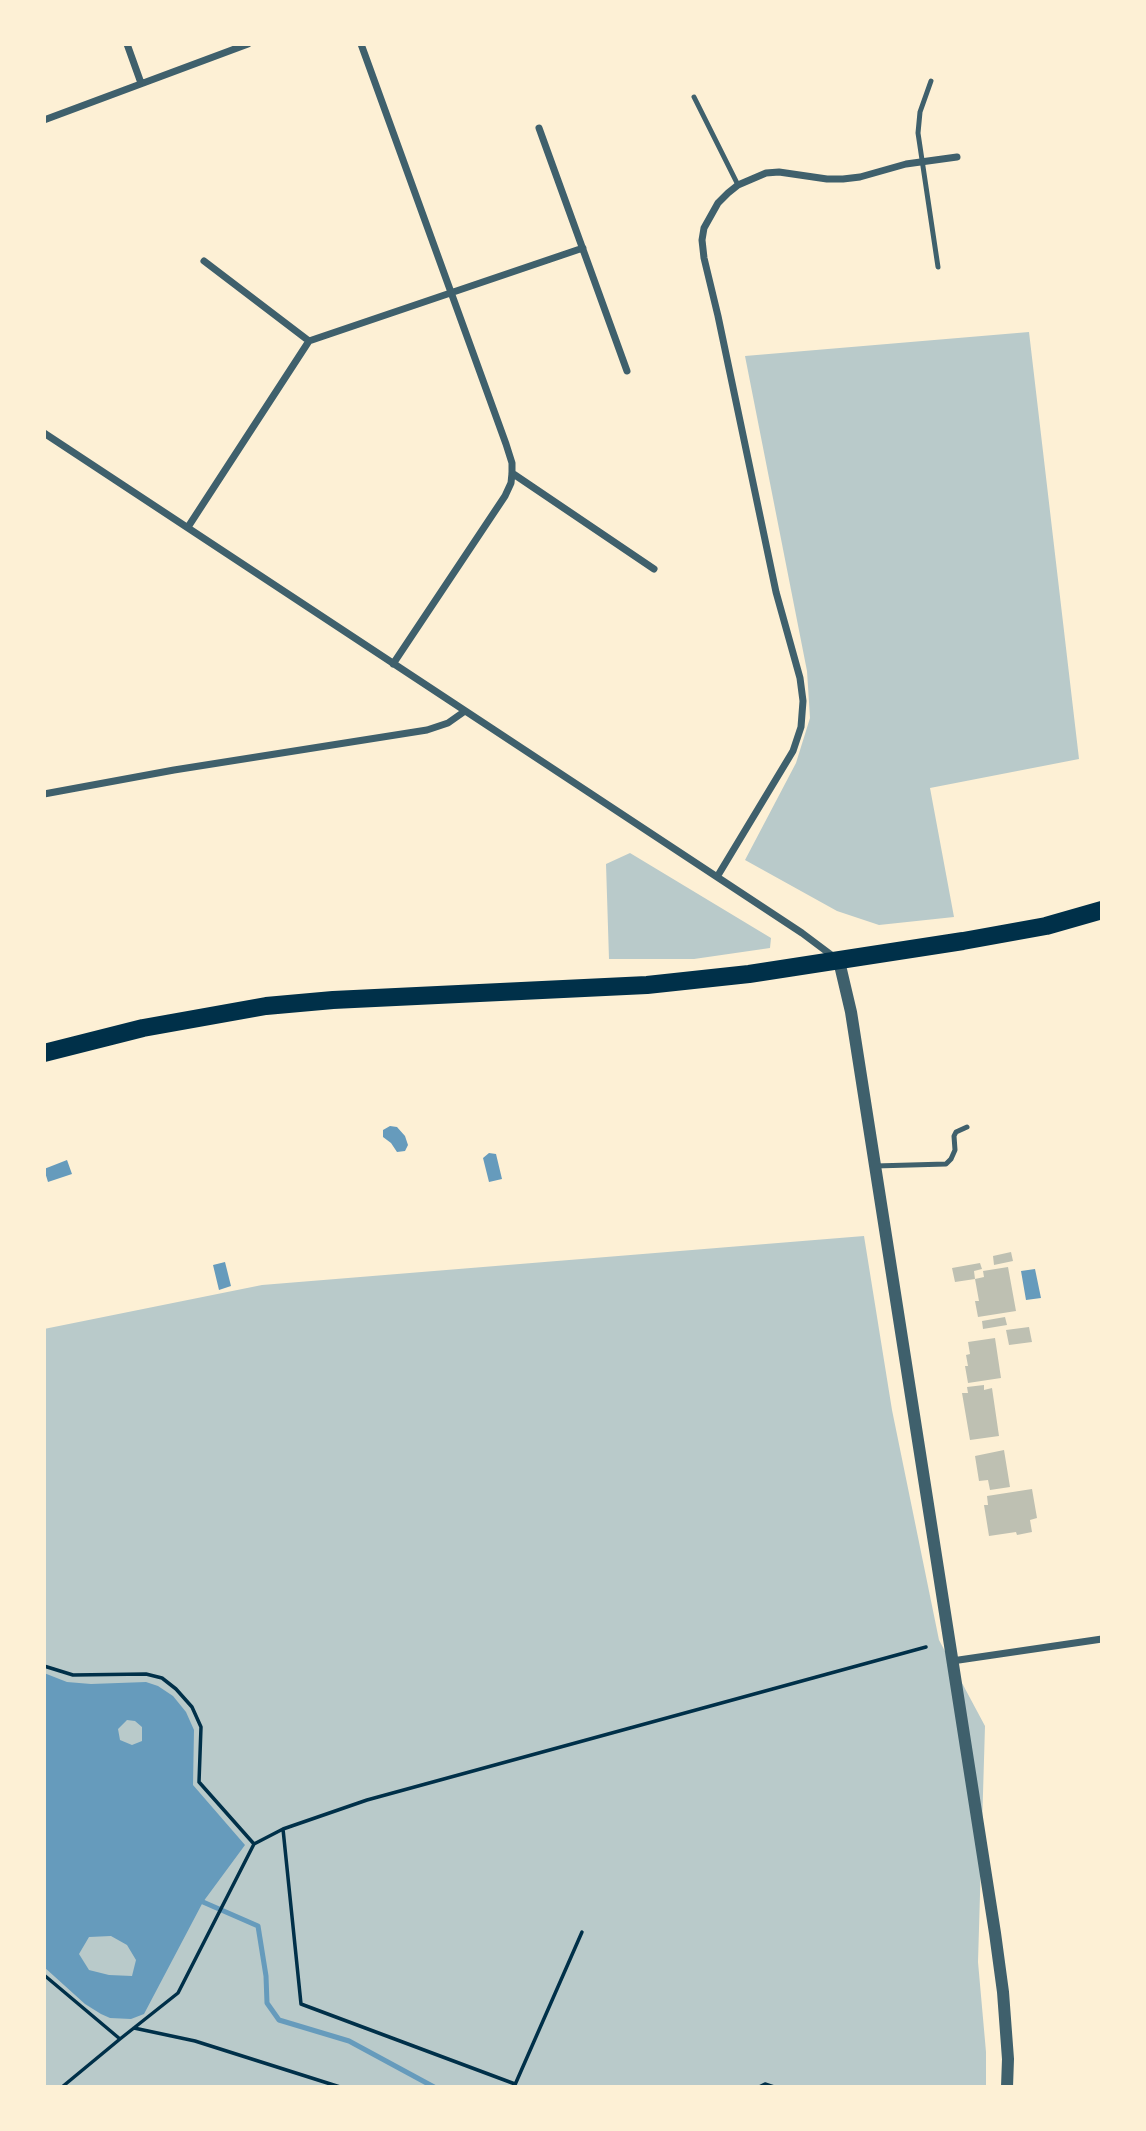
<!DOCTYPE html>
<style>
body{margin:0}
#map{position:relative;width:1146px;height:2131px;overflow:hidden;background:#fdf0d5;font-family:Commissioner,sans-serif}
canvas{display:block}
.frame{position:absolute;inset:0;border:46px solid #fdf0d5;pointer-events:none}
</style>
<div id="map">
<canvas width="1146" height="2131"></canvas>
<div class="frame"></div>
</div>
<script>
const context = document.querySelector('canvas').getContext('2d');
context.lineJoin = 'round';
function paint(path, color) {
  context.fillStyle = color;
  context.fill(path, 'evenodd');
}
function poly(rows) {
  const path = new Path2D();
  for (const r of rows) {
    path.moveTo(r[0], r[1]);
    for (let i = 2; i < r.length; i += 2) path.lineTo(r[i], r[i + 1]);
  }
  return path;
}
function trace(path, color, width, dash) {
  context.strokeStyle = color;
  context.lineWidth = width;
  context.lineCap = dash ? 'butt' : 'round';
  context.setLineDash(dash || []);
  context.stroke(path);
}
paint(poly([
 [1029,332,1079,759,930,788,954,917,879,925,837,911,745,860,796,763,810,718,807,671,745,356],
 [630,853,771,938,770,948,694,959,609,959,606,864],
 [864,1236,892,1410,939,1640,985,1726,978,1962,986,2052,986,2087,44,2087,44,1329,262,1285]
]), '#b9caca');
paint(poly([
 [390,1126,397,1127,405,1136,408,1145,405,1151,397,1152,391,1143,383,1137,383,1130],
 [489,1153,496,1154,502,1179,489,1182,483,1158],
 [67,1160,72,1174,48,1182,44,1169],
 [225,1262,231,1286,219,1290,213,1265],
 [1035,1269,1041,1298,1026,1300,1021,1271],
 [44,1673,67,1682,91,1684,146,1682,158,1686,173,1696,186,1712,194,1730,193,1785,245,1845,203,1902,144,2014,131,2019,110,2018,101,2014,85,2004,44,1967],
 [127,1720,135,1721,142,1727,142,1741,132,1745,120,1740,118,1729],
 [111,1936,127,1945,136,1960,132,1976,109,1975,89,1970,79,1954,89,1937]
]), '#669bbc');
trace(poly([
 [203,1902,258,1926,266,1976,267,2003,279,2020,349,2041,434,2087]
]), '#669bbc', 5);
paint(poly([
 [1011,1252,1013,1261,994,1265,993,1256],
 [980,1263,982,1269,974,1271,975,1279,955,1282,952,1268],
 [1008,1267,1016,1311,978,1317,975,1301,979,1301,975,1279,984,1277,983,1271],
 [1005,1317,1007,1325,983,1329,982,1321],
 [1029,1327,1032,1342,1009,1345,1006,1330],
 [995,1338,1001,1378,968,1383,965,1366,968,1366,966,1355,970,1354,968,1342],
 [984,1385,984,1390,992,1388,999,1436,970,1440,962,1393,968,1393,967,1387],
 [1004,1450,1010,1487,990,1490,988,1480,979,1481,975,1456],
 [1032,1489,1037,1518,1030,1520,1032,1532,1017,1535,1016,1532,989,1536,984,1505,988,1505,987,1496]
]), '#bec0b2');
trace(poly([
 [44,1666,73,1675,146,1674,162,1678,176,1689,192,1707,201,1727,199,1782,254,1844,178,1993,120,2039,44,1975],
 [283,1829,301,2004,515,2084],
 [254,1844,283,1829,367,1800,926,1647],
 [134,2028,195,2041,340,2087],
 [62,2087,120,2039],
 [514,2087,582,1932],
 [759,2087,765,2084,774,2087]
]), '#003049', 3.5);
trace(poly([
 [931,81,920,112,918,133,938,267],
 [694,97,738,185],
 [875,1166,946,1164,951,1159,955,1150,954,1136,956,1132,967,1127]
]), '#3f606c', 5);
trace(poly([
 [127,44,141,83],
 [361,44,506,444,512,463,512,473,511,483,505,496,393,664],
 [44,120,248,44],
 [539,128,627,371],
 [204,261,309,341],
 [44,433,802,933,834,957],
 [512,473,654,569],
 [188,527,309,341,583,248],
 [44,794,174,770,427,730,448,723,465,711],
 [717,877,793,751,801,727,803,701,800,678,776,592,718,316,704,258,702,240,704,228,718,203,728,193,738,185,766,173,779,172,827,179,843,179,860,177,906,164,957,157],
 [952,1661,1102,1639]
]), '#3f606c', 7);
trace(poly([
 [839,961,851,1012,995,1933,1003,1992,1008,2059,1007,2087]
]), '#3f606c', 12);
trace(poly([
 [44,1053,143,1028,266,1006,333,1000,647,985,749,974,963,941,1046,926,1102,910]
]), '#003049', 18);
</script>
